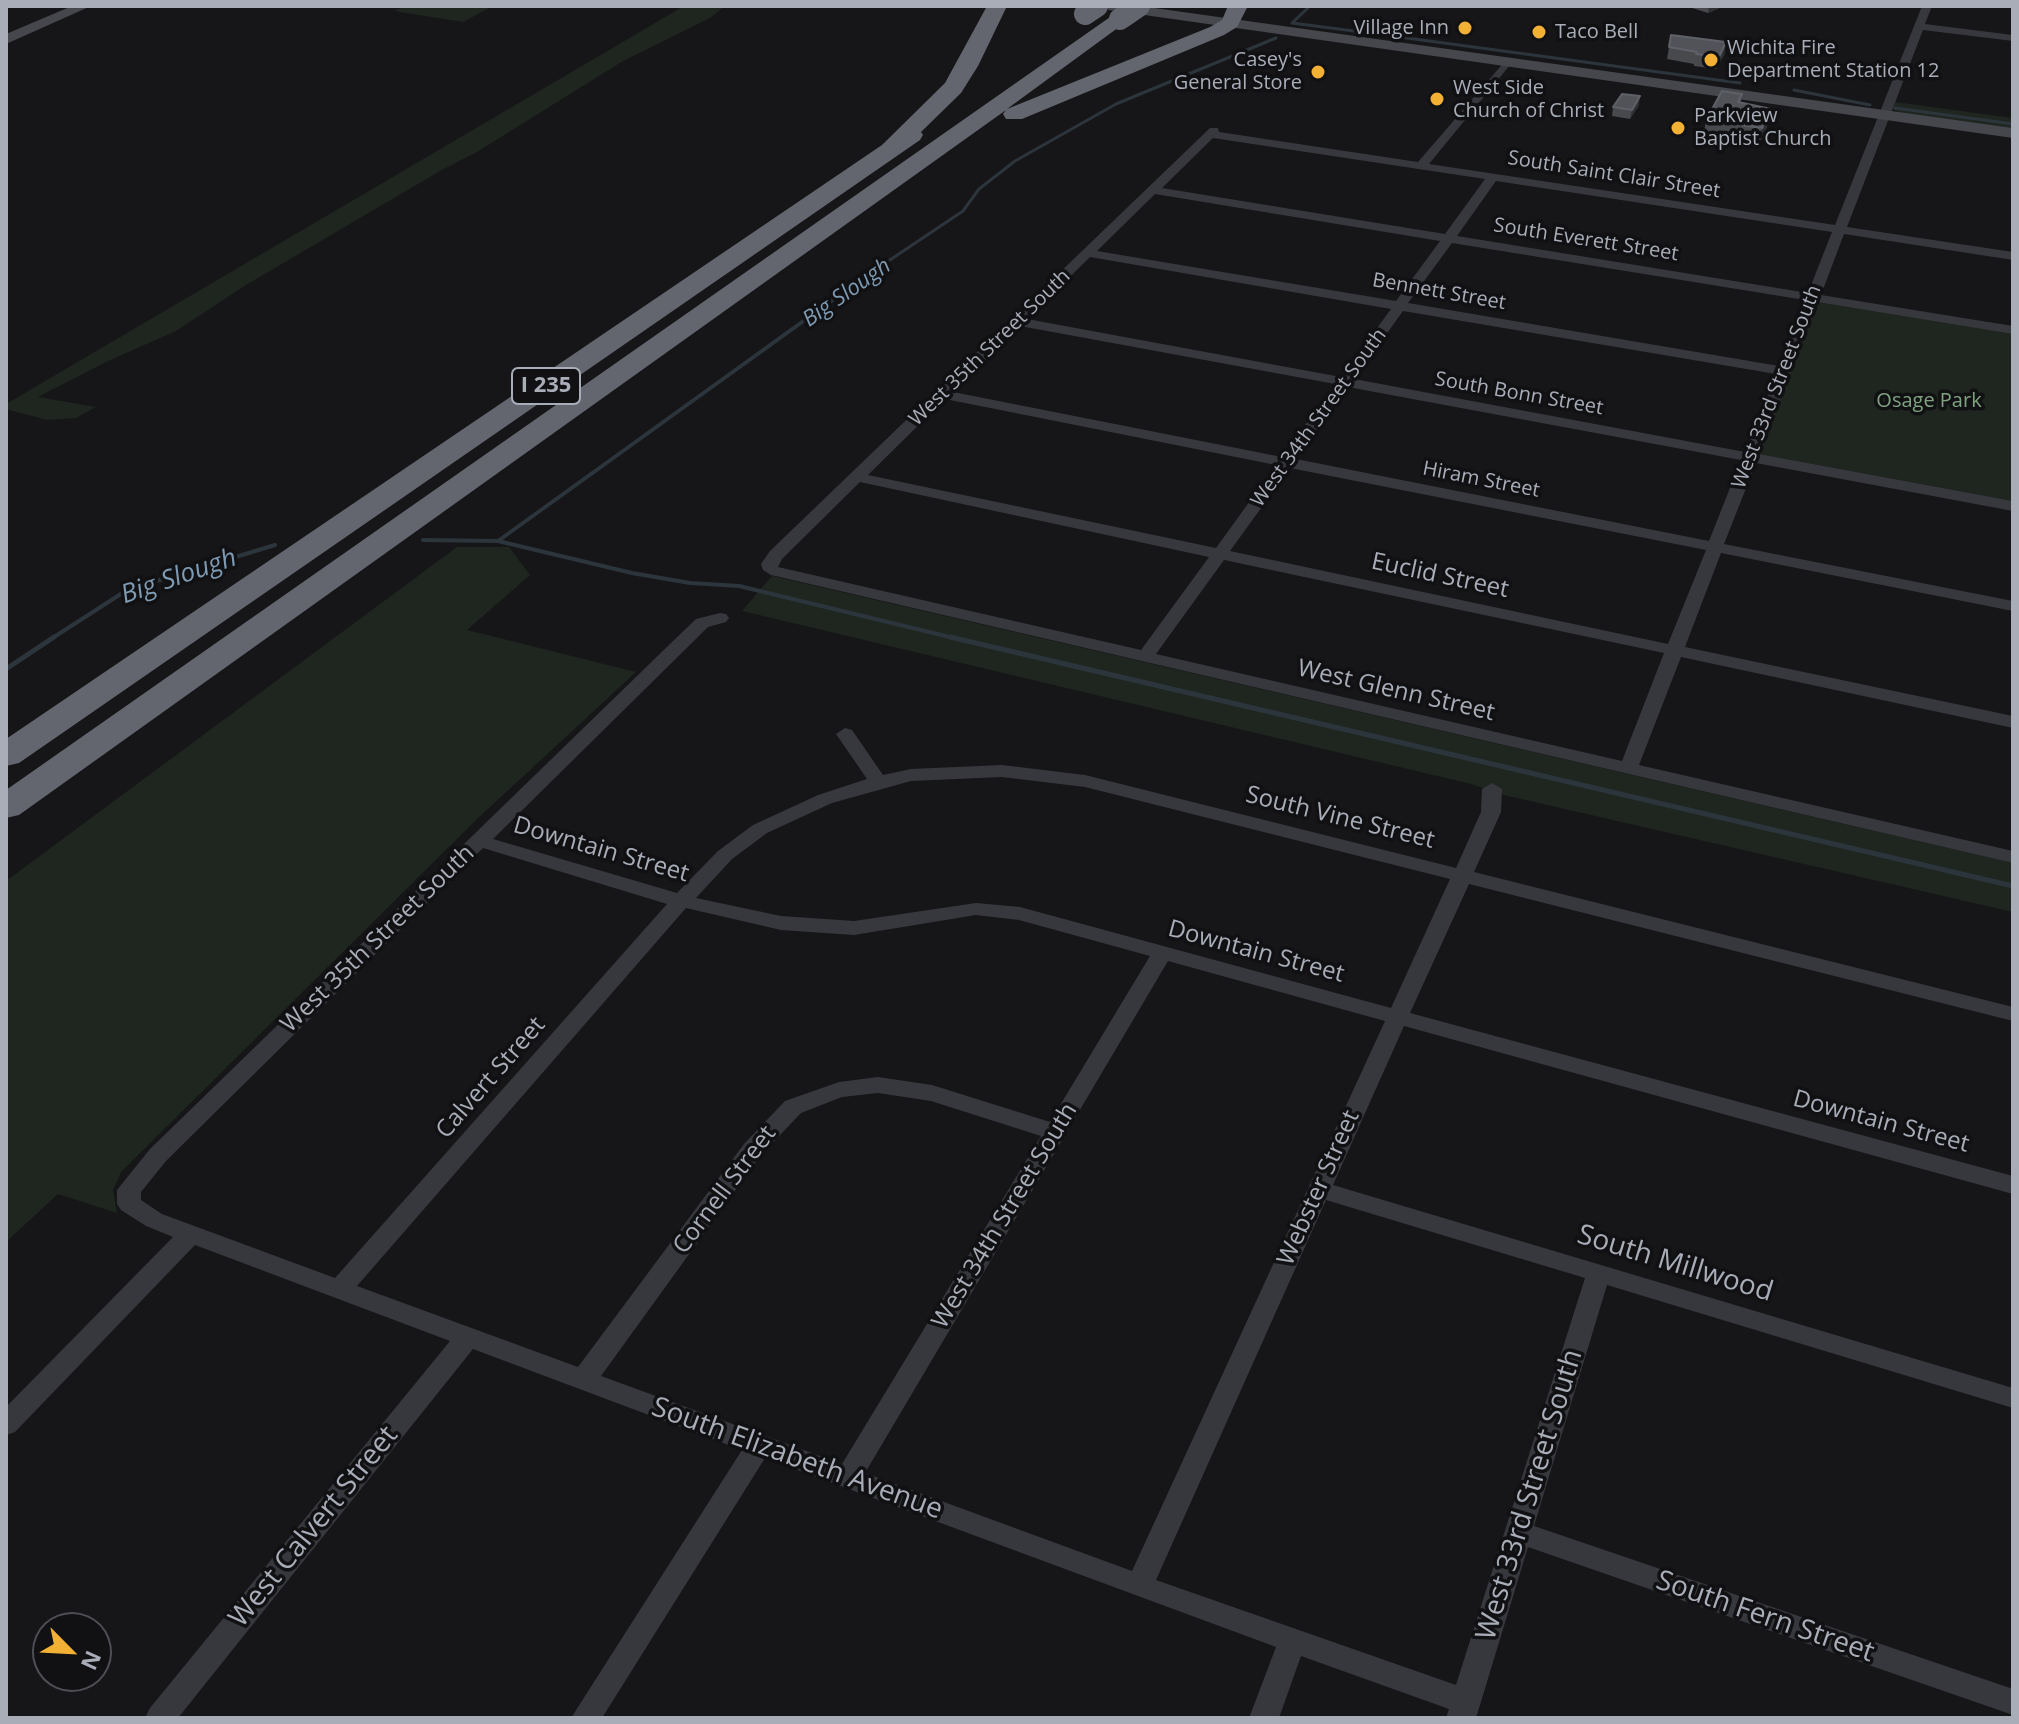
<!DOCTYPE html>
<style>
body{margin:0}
#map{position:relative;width:2019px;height:1724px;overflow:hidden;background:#161618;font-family:"Open Sans",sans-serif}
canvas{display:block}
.frame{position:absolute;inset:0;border:8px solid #a8adb8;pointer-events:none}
.north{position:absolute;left:32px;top:1612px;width:80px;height:80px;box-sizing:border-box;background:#111113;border:2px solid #4d4f55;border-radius:50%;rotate:114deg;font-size:22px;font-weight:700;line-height:32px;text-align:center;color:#a8adb8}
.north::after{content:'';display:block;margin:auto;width:28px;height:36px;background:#f2b134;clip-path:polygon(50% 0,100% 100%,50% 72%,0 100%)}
</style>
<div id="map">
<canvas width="2019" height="1724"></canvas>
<div class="frame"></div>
<div class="north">N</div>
</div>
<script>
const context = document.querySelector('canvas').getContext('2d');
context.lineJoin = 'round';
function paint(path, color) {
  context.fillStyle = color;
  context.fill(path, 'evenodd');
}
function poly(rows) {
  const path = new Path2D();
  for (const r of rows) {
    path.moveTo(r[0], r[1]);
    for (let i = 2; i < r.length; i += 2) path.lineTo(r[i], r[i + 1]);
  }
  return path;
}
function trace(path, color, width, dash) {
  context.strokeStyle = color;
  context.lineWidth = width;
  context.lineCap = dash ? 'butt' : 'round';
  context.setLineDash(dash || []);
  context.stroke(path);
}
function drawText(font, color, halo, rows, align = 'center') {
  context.font = font + ' "Open Sans",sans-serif';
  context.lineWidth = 7;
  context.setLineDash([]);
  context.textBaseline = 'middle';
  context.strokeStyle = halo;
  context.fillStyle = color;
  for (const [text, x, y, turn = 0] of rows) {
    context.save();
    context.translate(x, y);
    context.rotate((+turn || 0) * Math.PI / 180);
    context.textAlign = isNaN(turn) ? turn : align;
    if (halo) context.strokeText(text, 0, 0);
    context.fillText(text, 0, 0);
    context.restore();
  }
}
paint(poly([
 [405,6,493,6,463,22,394,11],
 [684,6,725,6,710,18,623,61,477,152,440,171,246,285,176,331,108,361,38,397,96,407,76,418,47,420,6,409,6,404],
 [1895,102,2013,118,2013,128,1901,113,1892,109],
 [1818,300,2013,332,2013,501,1759,454],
 [457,547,509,547,530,575,467,630,636,672,476,820,121,1172,113,1190,117,1213,58,1194,6,1242,6,881],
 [772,576,2013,863,2013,912,1504,795,1471,784,742,611]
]), '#1e261f');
trace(poly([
 [1293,22,1310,6],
 [1292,23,1377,34],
 [1392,36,1740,83],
 [1794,90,1870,105],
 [1895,108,2013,124],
 [863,278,963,211,979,189,1015,161,1116,104,1276,38]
]), '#2c353c', 3);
trace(poly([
 [423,540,498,541,866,276],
 [498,541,632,573,690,583,739,586,958,639],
 [51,639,127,590,275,545]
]), '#2c353c', 4);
trace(poly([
 [950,637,2013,886],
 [6,669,54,637]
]), '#2c353c', 5);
paint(poly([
 [1922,6,1932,6,1925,24,2013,35,2013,41,1923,30,1847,227,2013,252,2013,260,1844,234,1821,295,2013,326,2013,334,1818,302,1759,454,2013,501,2013,511,1756,463,1724,544,2013,601,2013,611,1721,553,1685,647,2013,716,2013,728,1681,657,1639,765,2013,851,2013,863,771,575,763,570,761,564,770,551,1210,128,1218,128,1219,132,1418,162,1506,60,1511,63,1510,65,1429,164,1835,225,1922,6],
 [1213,138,1485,179,1445,234,1162,188,1213,138],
 [1496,181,1832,232,1808,293,1457,236,1496,181],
 [1155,194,1440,241,1396,301,1097,251,1155,194],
 [1452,243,1805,300,1779,366,1408,303,1452,243],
 [1090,257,1391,309,1341,377,1027,319,1090,257],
 [1403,311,1776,374,1745,452,1354,379,1403,311],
 [1020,326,1335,384,1282,457,953,392,1020,326],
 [1348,387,1741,460,1709,541,1296,459,1348,387],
 [945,399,1276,465,1216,548,868,475,945,399],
 [1290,468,1706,550,1668,644,1230,551,1290,468],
 [860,482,1209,557,1141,650,778,567,782,559,860,482],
 [1224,560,1664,653,1622,761,1156,654,1224,560],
 [720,613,726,614,729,618,726,622,708,627,493,839,677,893,718,851,753,825,818,795,867,779,836,734,845,728,852,730,883,775,911,769,1002,765,1085,775,1456,868,1481,812,1482,789,1492,783,1502,789,1501,812,1474,872,2013,1007,2013,1021,1469,884,1410,1013,2013,1176,2013,1194,1404,1026,1333,1185,2013,1388,2013,1408,1607,1285,1534,1526,2013,1689,2013,1715,1528,1547,1476,1718,1446,1718,1449,1709,1301,1656,1279,1718,1249,1718,1276,1647,765,1458,602,1718,571,1718,742,1450,473,1349,178,1718,145,1718,150,1708,450,1341,195,1245,15,1432,6,1435,6,1407,173,1237,146,1226,121,1210,117,1204,117,1190,150,1149,672,642,696,619,720,613],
 [1002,777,1085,787,1450,879,1391,1008,1020,907,976,903,854,921,781,916,696,898,732,859,767,833,832,803,911,781,1002,777],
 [483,848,667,904,335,1278,162,1214,141,1200,141,1192,166,1161,483,848],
 [686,908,781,930,854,935,976,915,1019,920,1150,956,1050,1122,932,1085,878,1077,839,1082,785,1101,744,1144,578,1367,357,1286,686,908],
 [1168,961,1385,1021,1132,1571,865,1473,1168,961],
 [878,1093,931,1101,1041,1136,842,1464,601,1376,760,1156,801,1113,842,1097,878,1093],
 [1326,1200,1585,1278,1456,1685,1156,1580,1326,1200]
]), '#37383d');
paint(poly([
 [72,6,91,6,6,44,6,34,72,6],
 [1102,6,1140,6,2013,128,2013,138,1109,10,1102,6]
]), '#45474d');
paint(poly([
 [987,6,1007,6,978,66,961,93,921,132,923,135,920,140,19,763,6,766,6,739,882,145,945,83,987,6],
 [1228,6,1248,6,1237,27,1224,35,1022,119,1006,119,1003,114,1006,110,19,815,6,818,6,790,1113,15,1120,13,1130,19,1007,109,1210,27,1222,20,1228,6]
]), '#63666e');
trace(poly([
 [1085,14,1097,6],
 [1120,19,1139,6]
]), '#63666e', 22);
paint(poly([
 [1686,6,1724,6,1708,13],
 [1671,35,1726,42,1724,55,1716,69,1694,66,1694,64,1667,59],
 [1742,94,1741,103,1767,127,1758,146,1703,138,1706,120],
 [1639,105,1630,119,1612,116,1613,107]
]), '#47494d');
paint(poly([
 [1709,6,1724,6,1708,13],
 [1726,42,1724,55,1716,69,1719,57],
 [1640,96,1639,105,1630,119,1632,110],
 [1771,109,1767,127,1758,146,1762,128]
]), '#2f3033');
const building = poly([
 [1671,35,1726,42,1719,57,1696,54,1697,52,1669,47,1671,35],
 [1722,91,1742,94,1738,102,1771,109,1762,128,1706,120,1722,91],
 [1622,94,1640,96,1632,110,1613,107,1622,94]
]);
paint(building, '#525359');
trace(building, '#5f6168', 2);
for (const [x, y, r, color] of [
 [1465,28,8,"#f2b134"],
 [1539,32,8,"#f2b134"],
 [1711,60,8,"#f2b134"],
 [1318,72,8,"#f2b134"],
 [1437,99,8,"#f2b134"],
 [1678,128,8,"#f2b134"]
]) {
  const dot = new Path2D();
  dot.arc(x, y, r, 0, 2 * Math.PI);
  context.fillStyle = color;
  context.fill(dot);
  trace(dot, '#111113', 3);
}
drawText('20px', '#a8adb8', '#111113', [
 ["Village Inn",1449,28,"right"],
 ["Taco Bell",1555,32],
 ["Wichita Fire",1727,48],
 ["Department Station 12",1727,71],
 ["Casey's",1302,60,"right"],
 ["General Store",1302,83,"right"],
 ["West Side",1453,88],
 ["Church of Christ",1453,111],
 ["Parkview",1694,116],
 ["Baptist Church",1694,139]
], 'left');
drawText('20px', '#a8adb8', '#111113', [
 ["South Saint Clair Street",1614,175,9],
 ["South Everett Street",1586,240,9],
 ["Bennett Street",1439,292,10],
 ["West 35th Street South",990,348,-44],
 ["West 33rd Street South",1777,387,-69],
 ["South Bonn Street",1519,394,10],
 ["West 34th Street South",1319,418,-54],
 ["Hiram Street",1481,480,11]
]);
drawText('20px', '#7fa381', '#111113', [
 ["Osage Park",1929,401]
]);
drawText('italic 22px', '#7f9bb3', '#111113', [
 ["Big Slough",847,293,-35]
]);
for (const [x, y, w] of [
 [546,386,68]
]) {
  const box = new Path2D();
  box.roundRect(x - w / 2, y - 18, w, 36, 6);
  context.fillStyle = '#111113';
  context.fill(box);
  trace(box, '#a8adb8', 2);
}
drawText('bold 22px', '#a8adb8', null, [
 ["I 235",546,386]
]);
drawText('24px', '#a8adb8', '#111113', [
 ["Euclid Street",1440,576,12],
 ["West Glenn Street",1396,691,13],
 ["South Vine Street",1340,818,14],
 ["Downtain Street",601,850,16],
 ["West 35th Street South",378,939,-44],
 ["Downtain Street",1256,952,15],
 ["Calvert Street",491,1078,-49],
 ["Downtain Street",1881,1122,15],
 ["Webster Street",1319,1188,-66],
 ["Cornell Street",725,1190,-53],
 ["West 34th Street South",1005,1216,-59]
]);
drawText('italic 26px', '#7f9bb3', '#111113', [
 ["Big Slough",179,577,-19]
]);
drawText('28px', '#a8adb8', '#111113', [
 ["South Millwood",1675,1264,17],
 ["South Elizabeth Avenue",797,1459,20],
 ["West 33rd Street South",1530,1495,-73],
 ["West Calvert Street",314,1527,-51],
 ["South Fern Street",1765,1617,19]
]);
</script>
